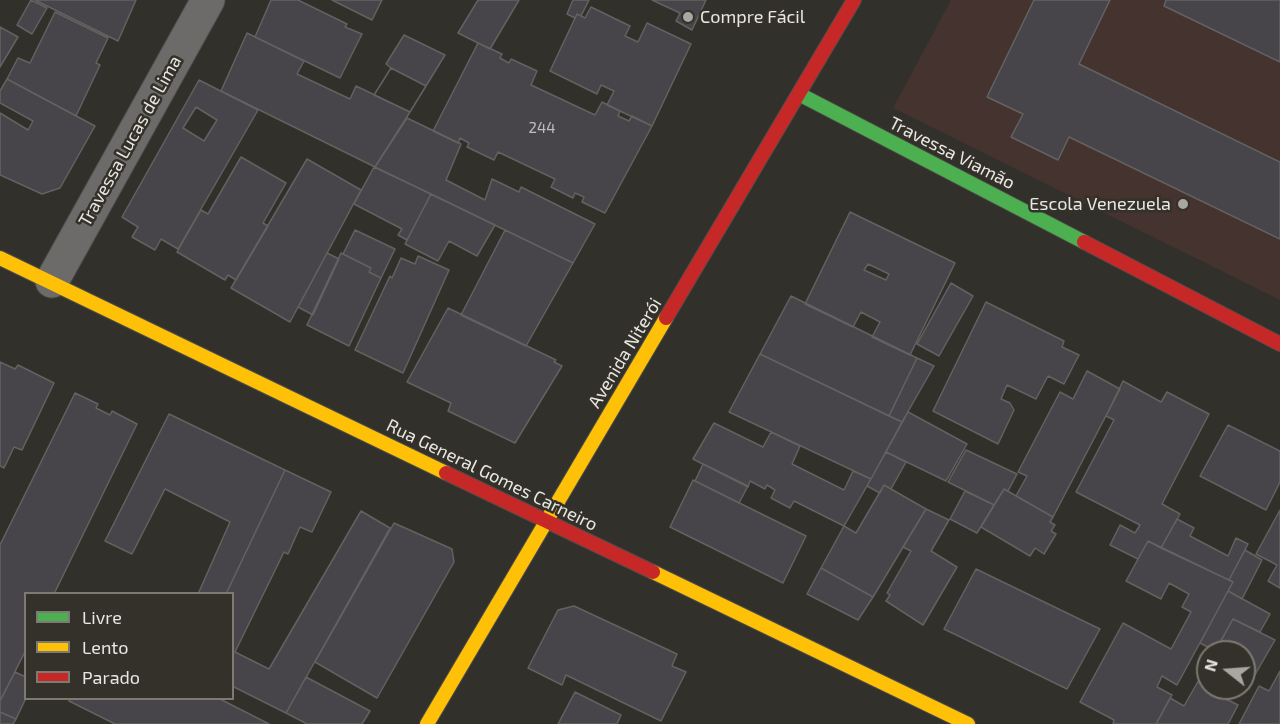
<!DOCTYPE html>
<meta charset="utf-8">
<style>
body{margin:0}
#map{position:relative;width:1280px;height:724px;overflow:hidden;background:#31302b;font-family:"Exo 2",sans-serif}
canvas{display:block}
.legend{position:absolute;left:24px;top:592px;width:210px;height:108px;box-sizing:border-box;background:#333129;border:2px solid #7b7a73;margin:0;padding:8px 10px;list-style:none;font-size:18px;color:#e8e7e2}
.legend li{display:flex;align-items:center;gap:12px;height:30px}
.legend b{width:30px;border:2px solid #7b7a73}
.north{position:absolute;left:1196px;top:640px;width:60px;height:60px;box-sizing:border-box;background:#333129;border:2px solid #7b7a73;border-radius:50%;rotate:287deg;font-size:16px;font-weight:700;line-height:24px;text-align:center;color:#e8e7e2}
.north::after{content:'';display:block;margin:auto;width:21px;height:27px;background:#a8a7a2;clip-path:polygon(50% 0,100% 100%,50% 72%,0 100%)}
</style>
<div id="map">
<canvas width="1280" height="724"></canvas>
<ul class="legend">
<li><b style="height:8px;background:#4caf50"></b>Livre</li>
<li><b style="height:8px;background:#ffc107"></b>Lento</li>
<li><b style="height:8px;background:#c62828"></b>Parado</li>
</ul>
<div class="north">N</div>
</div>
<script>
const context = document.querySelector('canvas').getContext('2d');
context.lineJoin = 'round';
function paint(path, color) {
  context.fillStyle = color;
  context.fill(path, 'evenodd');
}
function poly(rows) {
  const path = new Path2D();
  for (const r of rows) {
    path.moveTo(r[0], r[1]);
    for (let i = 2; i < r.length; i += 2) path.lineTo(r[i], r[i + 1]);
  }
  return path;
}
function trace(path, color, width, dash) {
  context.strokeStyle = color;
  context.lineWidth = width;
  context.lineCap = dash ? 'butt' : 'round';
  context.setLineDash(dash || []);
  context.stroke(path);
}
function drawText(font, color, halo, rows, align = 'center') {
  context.font = font + ' "Exo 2",sans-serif';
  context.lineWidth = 5;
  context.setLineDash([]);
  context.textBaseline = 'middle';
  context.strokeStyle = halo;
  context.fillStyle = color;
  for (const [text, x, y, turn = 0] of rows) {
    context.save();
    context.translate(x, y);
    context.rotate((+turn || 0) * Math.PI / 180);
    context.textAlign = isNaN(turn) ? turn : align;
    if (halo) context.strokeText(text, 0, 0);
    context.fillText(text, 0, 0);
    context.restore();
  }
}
paint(poly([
 [951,0,1280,0,1280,300,893,108]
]), '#44332f');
const building = poly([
 [31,0,47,8,32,34,17,25,31,0],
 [35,0,136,0,118,41,35,0],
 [271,0,298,0,347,24,345,27,362,34,340,78,255,37,271,0],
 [332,0,382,0,372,20,332,0],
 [478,0,519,0,490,49,458,33,478,0],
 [573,0,589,0,581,16,577,14,575,18,567,14,573,0],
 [652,0,706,0,692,30,676,21,680,13,652,0],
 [1034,0,1110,0,1079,64,1280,162,1280,239,1069,137,1058,160,1011,137,1023,114,987,97,1034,0],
 [1166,0,1280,0,1280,62,1164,6,1166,0],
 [591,7,630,26,625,36,638,42,647,23,691,44,652,126,607,105,614,91,601,85,597,94,550,71,577,14,585,18,591,7],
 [55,12,108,38,96,63,100,65,76,116,7,79,18,58,30,63,55,12],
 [0,27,18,37,0,67,0,27],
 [247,33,304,61,297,74,350,99,356,86,410,112,375,167,221,91,247,33],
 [404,35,445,55,410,112,374,95,391,68,386,64,404,35],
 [478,43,502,54,500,58,509,63,511,59,537,71,531,85,595,115,602,102,620,111,618,116,629,121,632,116,652,126,605,213,582,202,584,197,575,193,573,198,551,187,555,179,498,152,494,160,467,147,469,143,460,138,458,143,433,131,478,43],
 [391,68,426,86,410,112,374,95,391,68],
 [7,79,95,126,60,188,42,194,0,175,0,113,28,130,33,121,0,103,0,91,7,79],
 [199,80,258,110,178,249,161,239,155,250,132,237,138,227,122,217,199,80],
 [196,107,217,120,204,141,183,128,196,107],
 [407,118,461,144,446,180,485,200,492,179,519,192,521,187,595,224,573,263,375,167,407,118],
 [241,157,286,183,263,223,268,226,236,280,228,275,225,280,177,252,201,210,208,214,241,157],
 [307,159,361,190,290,322,231,288,307,159],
 [374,167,431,194,407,240,398,235,402,229,354,204,374,167],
 [431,194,495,225,477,256,449,241,438,261,405,244,431,194],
 [850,212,955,263,910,355,872,337,880,322,861,312,853,327,805,304,850,212],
 [868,264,889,274,886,280,864,270,868,264],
 [355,230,395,249,381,278,369,272,371,268,343,254,355,230],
 [505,230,573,263,526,346,461,315,505,230],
 [327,253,339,259,313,315,298,307,327,253],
 [341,253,371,268,369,272,381,278,349,346,307,325,341,253],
 [418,256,449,270,403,373,355,350,390,276,392,278,401,258,415,264,418,256],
 [951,283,973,296,939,356,917,344,951,283],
 [791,296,917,358,889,416,760,354,791,296],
 [986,302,1064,341,1062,347,1079,355,1064,384,1048,376,1036,399,1007,385,1001,399,1010,403,1014,410,998,444,933,411,986,302],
 [448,308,556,360,554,362,562,366,515,443,448,411,451,403,407,382,448,308],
 [760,354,902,422,871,479,729,412,760,354],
 [917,358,934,366,902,422,889,416,917,358],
 [0,362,15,369,18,365,54,383,22,450,14,447,4,468,0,466,0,362],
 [1087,371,1120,389,1053,517,1016,496,1027,476,1018,472,1060,392,1073,399,1087,371],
 [1123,381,1161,402,1167,392,1209,414,1162,504,1180,514,1161,548,1148,541,1138,559,1110,545,1120,525,1135,533,1140,525,1076,492,1114,420,1106,416,1123,381],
 [75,393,98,404,96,408,110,415,112,411,137,424,54,594,26,594,26,650,0,701,0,545,75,393],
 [908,412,967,444,946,481,886,452,908,412],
 [169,414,285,470,226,594,198,594,230,522,165,489,132,554,105,541,169,414],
 [714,423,763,447,771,432,800,446,792,464,844,490,853,471,871,479,844,526,794,501,790,508,771,498,775,490,767,485,765,489,750,481,748,487,693,459,714,423],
 [1228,425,1280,451,1280,482,1266,510,1200,476,1228,425],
 [966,450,1017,474,1008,491,1004,489,994,505,948,482,966,450],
 [886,452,906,462,891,489,884,485,880,493,867,486,886,452],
 [703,464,748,486,739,503,695,481,703,464],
 [285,470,331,492,312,532,300,527,288,554,284,552,235,652,269,669,361,511,390,528,286,713,232,686,232,594,226,594,285,470],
 [693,480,806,536,783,583,670,527,693,480],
 [884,485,926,509,873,597,821,568,844,526,856,533,884,485],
 [1004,489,1053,517,1050,522,1055,525,1051,531,1056,534,1044,554,1035,548,1030,556,981,527,1004,489],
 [965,491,994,505,977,533,950,519,965,491],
 [926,509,949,520,931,551,957,567,923,625,886,601,890,595,887,593,911,551,903,547,926,509],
 [1280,510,1280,588,1268,581,1277,565,1256,554,1280,510],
 [1177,519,1194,528,1190,536,1228,556,1236,538,1248,544,1229,580,1161,548,1177,519],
 [394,523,452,549,454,562,377,698,315,662,394,523],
 [1148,541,1233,582,1177,685,1162,676,1157,687,1172,695,1156,724,1113,724,1114,720,1080,702,1123,623,1171,649,1191,612,1182,607,1189,594,1169,583,1161,599,1126,581,1148,541],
 [1245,550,1262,560,1242,599,1228,591,1233,582,1229,580,1245,550],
 [821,568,873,597,858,620,807,594,821,568],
 [976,569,1100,629,1067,689,944,629,976,569],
 [1228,591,1270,614,1260,632,1233,619,1215,651,1200,643,1228,591],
 [574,606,677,654,672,666,686,672,661,721,566,675,562,685,528,668,558,610,574,606],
 [1233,619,1275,640,1245,692,1238,688,1244,688,1244,652,1215,652,1233,619],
 [1208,664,1208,688,1230,688,1224,698,1238,705,1228,724,1156,724,1170,698,1184,706,1208,664],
 [1280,671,1280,724,1239,724,1259,686,1269,691,1280,671],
 [15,672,26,677,26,698,16,719,0,712,0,701,15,672],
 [306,677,370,711,362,724,307,724,286,713,306,677],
 [575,692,621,715,617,724,558,724,575,692],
 [70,698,218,698,269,724,115,724,69,701,70,698],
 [0,712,16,719,13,724,0,724,0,712]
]);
paint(building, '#48454a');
trace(building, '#636261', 1.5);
const street = poly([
 [52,281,208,0]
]);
const fast = poly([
 [799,94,1084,242]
]);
const slow = poly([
 [0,258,446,473],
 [653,572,968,724],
 [427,724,666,318]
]);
const jam = poly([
 [1084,242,1280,344],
 [666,318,854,0],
 [446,473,653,572]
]);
trace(street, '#4d4c49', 35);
trace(fast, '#4d4c49', 16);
trace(slow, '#4d4c49', 16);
trace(jam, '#4d4c49', 16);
trace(street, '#6c6b6a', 33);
trace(fast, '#4caf50', 14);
trace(slow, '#ffc107', 14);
trace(jam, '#c62828', 14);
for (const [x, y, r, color] of [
 [688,17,6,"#a8a7a2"],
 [1183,204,6,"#a8a7a2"]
]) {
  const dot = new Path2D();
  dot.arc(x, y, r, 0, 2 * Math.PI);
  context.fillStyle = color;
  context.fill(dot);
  trace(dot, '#333129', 2);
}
drawText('15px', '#c0bebc', null, [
 ["244",542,128]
]);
drawText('18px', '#e8e7e2', '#333129', [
 ["Compre Fácil",700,17],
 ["Escola Venezuela",1171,204,"right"]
], 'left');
drawText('18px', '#e8e7e2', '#333129', [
 ["Travessa Lucas de Lima",130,141,-61],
 ["Travessa Viamão",952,153,27],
 ["Avenida Niterói",625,353,-59],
 ["Rua General Gomes Carneiro",492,475,26]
]);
</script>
